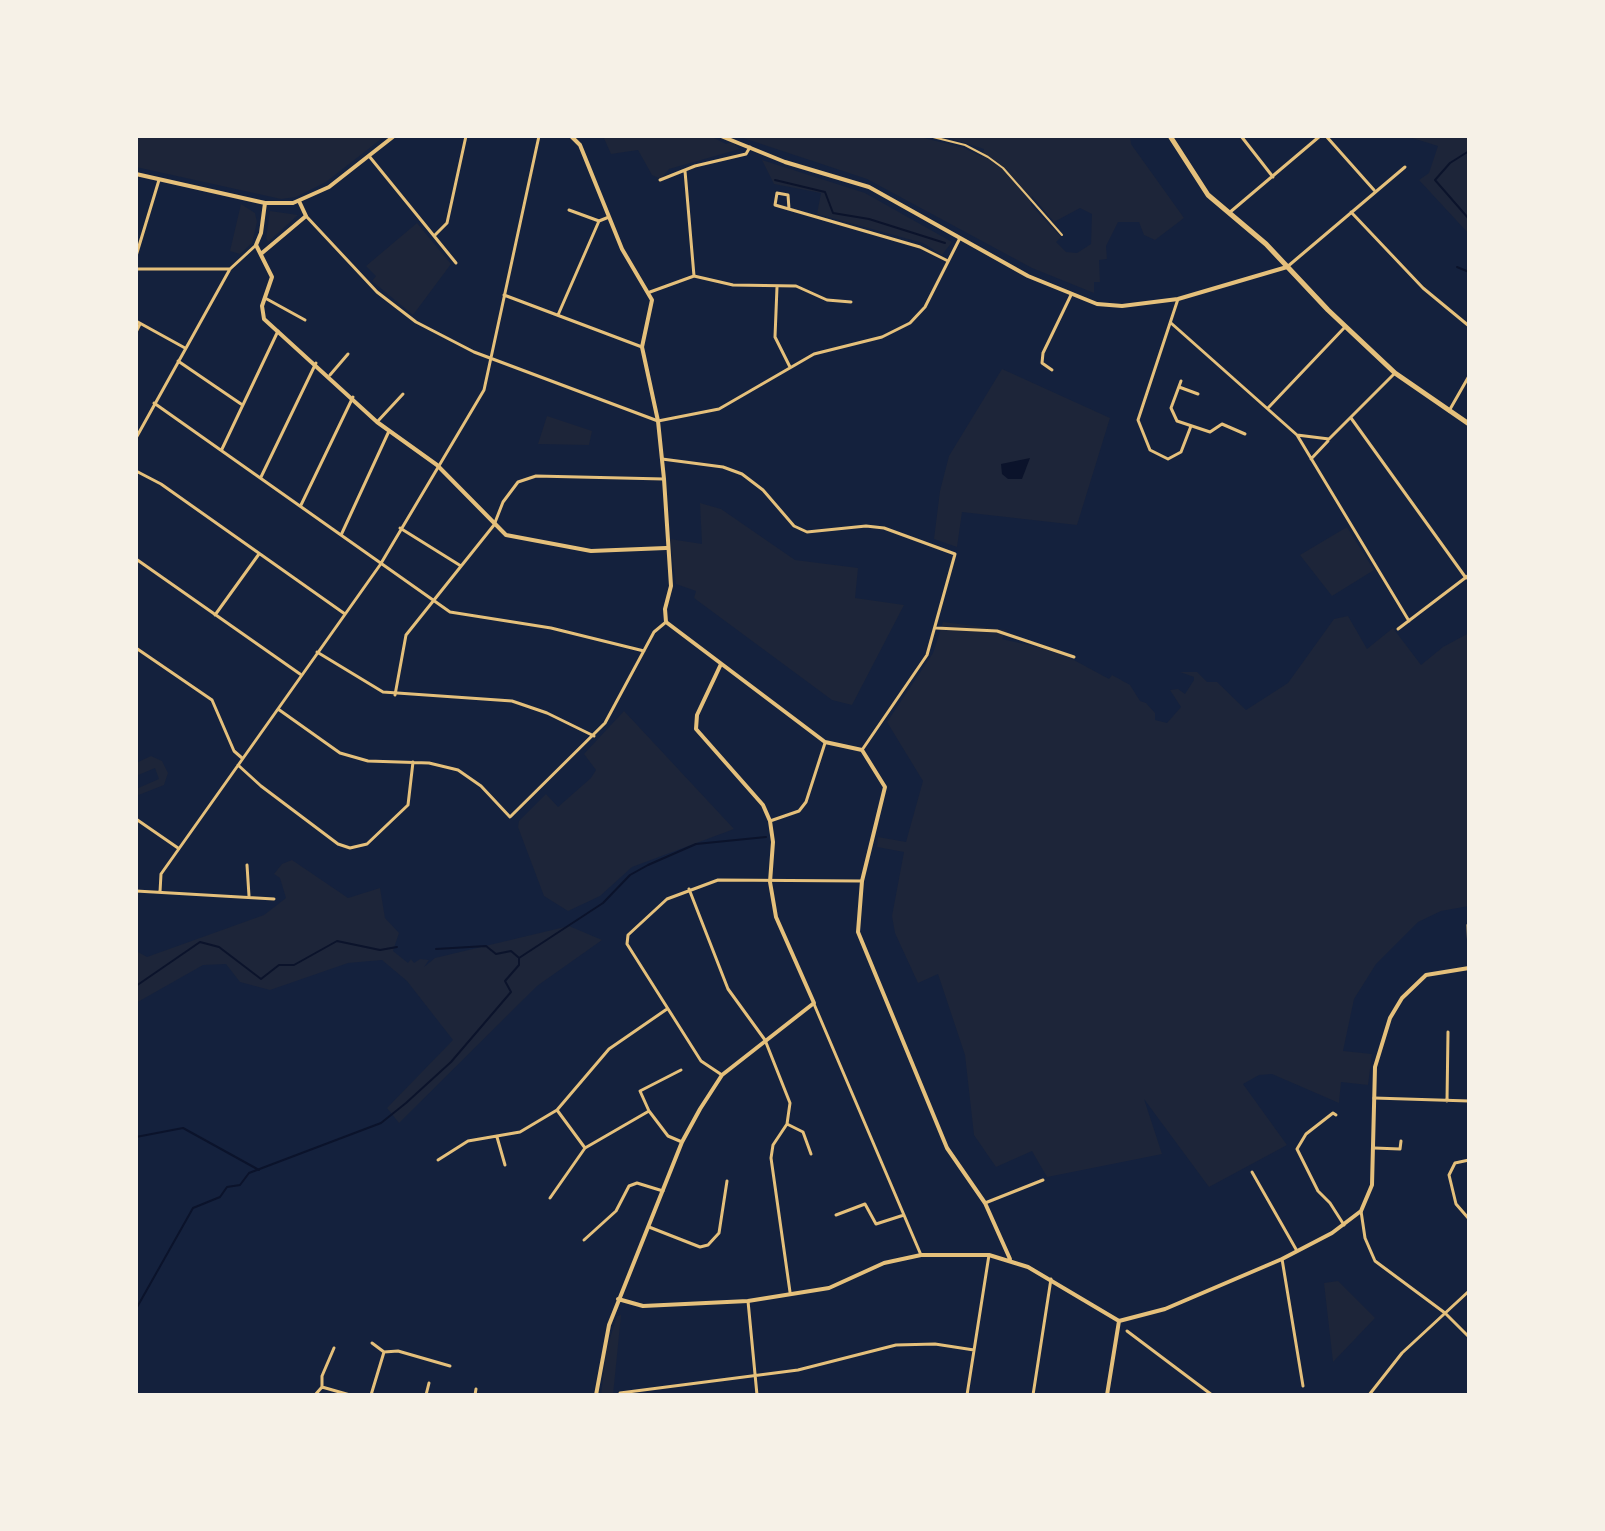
<!DOCTYPE html>
<style>
body{margin:0}
#map{position:relative;width:1605px;height:1531px;overflow:hidden;background:#14213d;font-family:"Roboto Condensed",sans-serif}
canvas{display:block}
.frame{position:absolute;inset:0;border:138px solid #f6f1e7;pointer-events:none}
</style>
<div id="map">
<canvas width="1605" height="1531"></canvas>
<div class="frame"></div>
</div>
<script>
const context = document.querySelector('canvas').getContext('2d');
context.lineJoin = 'round';
function paint(path, color) {
  context.fillStyle = color;
  context.fill(path, 'evenodd');
}
function poly(rows) {
  const path = new Path2D();
  for (const r of rows) {
    path.moveTo(r[0], r[1]);
    for (let i = 2; i < r.length; i += 2) path.lineTo(r[i], r[i + 1]);
  }
  return path;
}
function trace(path, color, width, dash) {
  context.strokeStyle = color;
  context.lineWidth = width;
  context.lineCap = dash ? 'butt' : 'round';
  context.setLineDash(dash || []);
  context.stroke(path);
}
paint(poly([
 [136,136,385,136,326,182,296,197,281,199,136,167],
 [603,136,710,136,726,144,732,142,740,149,669,169,661,179,652,175,638,150,611,154],
 [737,136,916,136,964,148,982,157,984,149,943,136,1130,136,1131,144,1184,218,1155,240,1144,235,1139,222,1118,222,1106,246,1107,259,1099,260,1100,282,1094,282,1094,293,1032,268,867,179],
 [1032,196,1054,222,1080,208,1092,214,1091,244,1077,253,1066,252,1056,242,1061,237,1031,205],
 [1406,136,1469,136,1469,234,1419,180,1429,173,1438,146],
 [762,160,865,193,952,242,942,255,923,243,817,214,821,193,774,184],
 [241,204,255,213,257,222,252,243,240,254,230,251],
 [270,211,298,215,268,242,266,238],
 [417,223,451,264,413,315,372,281,376,276,366,266],
 [1002,369,1110,418,1077,525,962,512,957,547,934,539,940,491,949,456],
 [547,416,592,431,589,445,538,444],
 [700,503,721,509,795,560,858,568,855,598,904,605,852,705,832,700,694,598,696,591,676,584,670,539,702,544],
 [1347,527,1374,570,1332,596,1300,555],
 [1348,616,1367,649,1393,628,1421,665,1443,647,1469,633,1469,906,1441,911,1418,922,1376,964,1354,999,1343,1051,1372,1054,1368,1085,1341,1082,1339,1103,1272,1074,1259,1075,1243,1084,1287,1145,1209,1187,1144,1099,1162,1154,1047,1177,1032,1151,996,1167,974,1135,965,1055,938,974,918,983,895,933,892,916,904,852,877,847,878,837,906,842,923,781,887,722,933,653,943,622,1007,630,1002,639,1059,652,1109,679,1112,675,1130,685,1140,701,1146,703,1155,713,1155,720,1167,723,1181,707,1170,690,1178,689,1185,694,1194,680,1194,677,1180,672,1197,672,1207,682,1217,682,1246,710,1288,683,1334,619],
 [624,711,734,829,632,867,600,896,568,911,544,896,518,827,519,821,546,794,558,807,591,778,596,770,584,754],
 [151,756,162,761,168,773,164,785,136,796,136,789,159,779,155,768,136,776,136,763],
 [292,860,348,898,380,888,385,918,399,933,393,951,408,963,411,959,414,963,420,959,429,960,424,967,435,958,569,926,602,940,537,986,399,1123,387,1108,453,1040,407,981,382,960,348,963,270,990,240,982,226,964,203,965,136,1003,136,951,147,957,264,915,286,898,280,878,274,874,282,864],
 [1338,1281,1375,1318,1333,1362,1324,1283],
 [621,1315,613,1395,601,1395,606,1351,617,1316]
]), '#1d2539');
paint(poly([
 [1030,458,1022,479,1008,479,1002,474,1001,464]
]), '#0b132b');
trace(poly([
 [1469,151,1450,163,1435,180,1469,219],
 [775,180,825,192,833,213,869,219,945,243],
 [1457,267,1469,272],
 [436,949,486,946,496,954,511,951,518,957],
 [136,986,200,942,219,947,261,979,279,965,294,965,337,941,380,950,397,947],
 [136,1137,183,1128,259,1170],
 [136,1309,193,1208,220,1197,227,1187,240,1185,249,1173,381,1123,406,1103,451,1062,511,992,505,981,519,965,519,958,603,903,630,875,648,865,696,844,766,837]
]), '#0b132b', 2);
trace(poly([
 [929,136,965,145,988,157,1003,168,1062,235]
]), '#e5c07b', 2);
trace(poly([
 [1241,136,1273,177],
 [1326,136,1374,190],
 [369,156,456,263],
 [660,180,695,166,746,154,750,147],
 [789,209,788,195,777,193,775,205,920,247,948,261],
 [569,210,599,221],
 [1351,212,1423,288,1469,326],
 [1229,213,1320,136],
 [306,216,377,292,416,322,474,352,658,421,719,409,814,354,882,337,910,323,925,307,960,238],
 [434,236,447,223,466,136],
 [136,256,159,180],
 [1287,267,1405,167],
 [136,269,230,269],
 [694,276,733,285,796,286,827,300,851,302],
 [777,287,775,337,790,367],
 [650,292,694,276,685,171],
 [504,295,642,347],
 [265,298,305,320],
 [1178,299,1138,420,1150,450,1168,459,1181,452,1191,426],
 [558,315,599,221,609,217],
 [136,321,185,348],
 [1171,323,1297,435,1409,621],
 [136,332,140,324],
 [178,361,241,404],
 [1052,370,1042,363,1043,353,1071,295],
 [330,375,348,354],
 [1181,381,1171,408,1177,421,1210,432,1222,424,1245,434],
 [1179,387,1198,394],
 [154,403,450,612,551,628,644,651],
 [1268,408,1345,327],
 [1449,411,1469,376],
 [1351,418,1466,578],
 [377,422,403,394],
 [1297,435,1329,439,1394,374],
 [136,438,230,269,255,246],
 [222,449,278,331],
 [662,459,723,467,742,474,763,490,794,526,807,532,866,526,884,528,955,554,927,655,862,750],
 [1311,459,1328,441],
 [136,471,161,484,345,614],
 [261,477,316,363],
 [301,505,353,397],
 [400,528,461,566],
 [342,533,389,431],
 [136,559,300,674],
 [215,615,259,554],
 [936,628,997,631,1074,657],
 [1398,629,1469,575],
 [136,648,212,700,234,751,242,758],
 [317,652,383,692,512,701,547,713,594,736],
 [395,695,406,635,494,525,503,502,518,482,536,476,664,479],
 [278,709,340,753,368,761,429,763,458,770,481,786,510,817,605,723,654,632,666,622],
 [238,765,261,786,338,844,350,848,367,844,408,805,413,762],
 [136,819,178,848],
 [770,821,799,811,806,802,825,743],
 [247,865,249,896],
 [689,889,728,989,765,1040,790,1103,787,1124,773,1145,771,1158,790,1292],
 [136,891,274,899],
 [160,892,161,874,380,565,484,390,539,136],
 [1468,925,1469,954],
 [814,1004,921,1255],
 [722,1075,701,1061,627,944,628,935,667,899,718,880,861,881],
 [1374,1098,1469,1101],
 [1447,1101,1448,1032],
 [557,1110,585,1148,649,1111,668,1136,682,1142],
 [649,1111,640,1091,681,1070],
 [1336,1115,1333,1113,1306,1134,1297,1149,1318,1191,1330,1203,1344,1225],
 [787,1124,803,1132,811,1154],
 [497,1137,505,1165],
 [1374,1148,1400,1149,1401,1141],
 [438,1160,468,1141,520,1132,557,1110,609,1049,667,1009],
 [1469,1160,1455,1163,1449,1175,1456,1204,1469,1219],
 [1252,1172,1297,1251],
 [550,1198,585,1148],
 [985,1203,1043,1180],
 [1361,1211,1365,1238,1375,1261,1445,1313,1469,1337],
 [836,1215,865,1204,876,1224,904,1215],
 [649,1227,700,1247,708,1245,719,1233,727,1181],
 [584,1240,616,1211,629,1186,637,1183,663,1191],
 [1282,1259,1303,1386],
 [748,1301,757,1395],
 [1127,1331,1212,1395],
 [372,1343,384,1352],
 [322,1387,350,1395],
 [620,1393,798,1370,896,1345,935,1344,974,1350],
 [315,1395,322,1387,322,1376,334,1348],
 [371,1395,384,1352,398,1351,450,1366],
 [426,1395,429,1383],
 [475,1395,476,1389],
 [967,1395,989,1255],
 [1033,1395,1051,1279],
 [1369,1395,1402,1353,1469,1291]
]), '#e5c07b', 3);
trace(poly([
 [571,136,580,145,622,249,652,300,642,347,658,421,664,479,671,586,665,609,666,622,825,742,862,750,885,787,862,881,858,932,947,1148,985,1203,1010,1259],
 [721,136,785,162,869,187,1028,276,1097,304,1122,306,1178,299,1287,267],
 [136,174,265,203,293,203,329,187,394,136],
 [265,203,261,233,256,245,272,277,262,306,264,319,377,422,437,465,506,535,591,551,666,548],
 [262,253,306,216,299,201],
 [618,1299,643,1306,748,1301,829,1288,884,1263,921,1255,989,1255,1028,1267,1119,1321],
 [1119,1321,1165,1309,1282,1259,1332,1233,1361,1211,1372,1185,1375,1067,1390,1018,1402,998,1426,975,1469,968],
 [596,1395,609,1325,682,1142,700,1109,722,1075,814,1003,776,917,770,882,773,842,770,821,763,805,696,729,697,715,721,664],
 [1107,1395,1119,1321]
]), '#e5c07b', 4);
trace(poly([
 [1170,136,1208,195,1266,244,1328,310,1395,373,1469,424]
]), '#e5c07b', 5);
</script>
